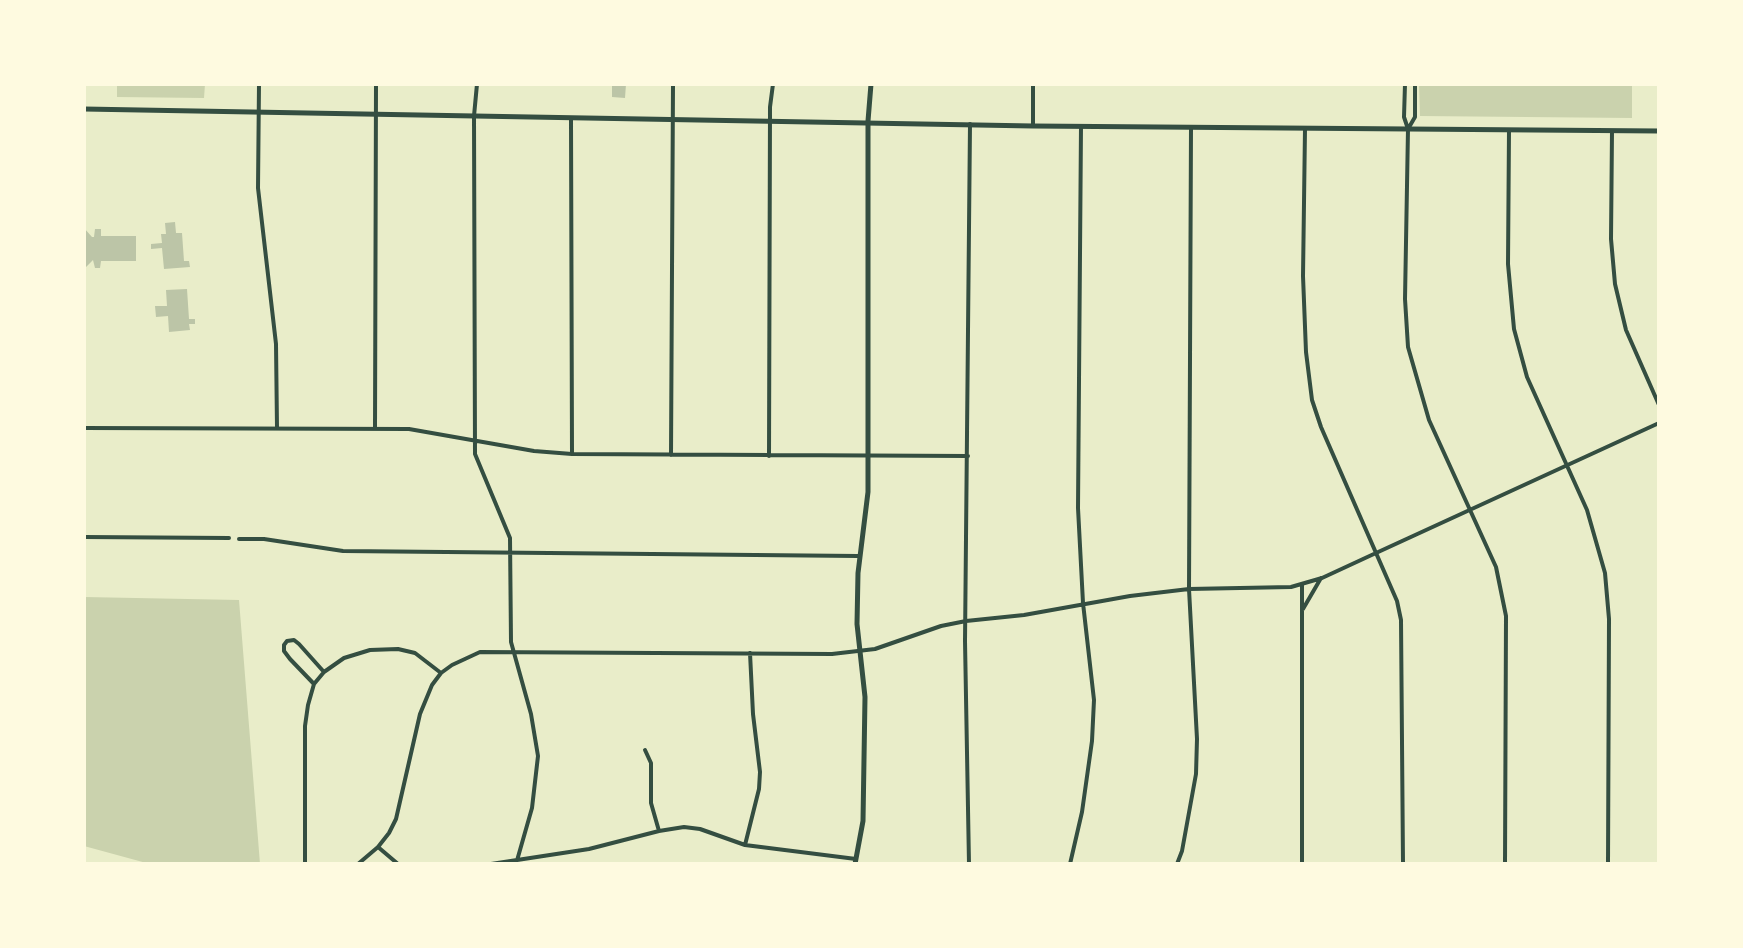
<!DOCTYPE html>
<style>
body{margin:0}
#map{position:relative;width:1743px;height:948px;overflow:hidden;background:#e9edc9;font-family:Barlow,sans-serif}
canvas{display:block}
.frame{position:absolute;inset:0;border:86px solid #fefae0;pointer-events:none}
</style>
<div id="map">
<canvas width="1743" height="948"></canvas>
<div class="frame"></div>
</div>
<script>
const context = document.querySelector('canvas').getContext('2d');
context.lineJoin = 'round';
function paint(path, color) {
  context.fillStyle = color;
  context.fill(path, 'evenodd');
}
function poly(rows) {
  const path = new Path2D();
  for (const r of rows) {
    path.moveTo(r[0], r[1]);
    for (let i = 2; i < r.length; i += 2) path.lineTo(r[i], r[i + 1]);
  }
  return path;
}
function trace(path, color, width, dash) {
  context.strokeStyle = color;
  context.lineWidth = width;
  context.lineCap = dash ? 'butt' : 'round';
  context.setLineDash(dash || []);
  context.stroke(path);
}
paint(poly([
 [117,84,205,84,204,98,117,97],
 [1419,84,1632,84,1632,118,1420,116],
 [84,597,239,600,260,864,150,864,84,846]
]), '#cad2ad');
paint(poly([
 [612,84,626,84,625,98,612,97],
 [175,222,176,233,182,233,184,261,189,261,190,267,164,269,162,248,151,249,151,244,162,243,161,234,166,234,165,223],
 [84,228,92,237,94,237,95,229,101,229,101,236,136,236,136,261,101,261,100,268,95,268,93,260,84,269],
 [187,289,189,319,195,319,195,324,189,324,190,330,169,332,168,316,156,317,155,306,167,306,166,290]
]), '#bcc5a7');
trace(poly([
 [259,84,258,188,276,344,277,428],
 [477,84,474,116,475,454,510,538,511,642,531,714,538,756,532,808,516,864],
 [1033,84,1033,126],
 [1405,84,1404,117,1408,129,1405,299,1408,347,1429,420,1496,567,1506,616,1505,864],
 [571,119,572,454],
 [1305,129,1303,276,1306,352,1312,400,1321,427,1397,601,1401,620,1403,864],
 [1408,129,1415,117,1415,84],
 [1509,130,1508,264,1514,329,1527,377,1587,510,1605,573,1609,619,1608,864],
 [1612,131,1611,239,1615,284,1626,330,1659,405],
 [84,428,409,429,534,451,572,454,968,456],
 [375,428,376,84],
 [671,455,673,84],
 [769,456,770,107,773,84],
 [84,537,229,538],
 [239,539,264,539,343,551,858,556],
 [1303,609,1321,578],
 [314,684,290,659,284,651,284,645,287,641,294,640,299,644,324,672],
 [645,750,651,763,651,803,659,831],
 [745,845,759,789,760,772,753,714,750,653],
 [378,847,398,864],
 [305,864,305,726,308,705,314,684,324,672,344,658,370,650,398,649,415,653,441,673],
 [358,864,378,847,389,833,396,819,420,714,432,685,441,673,452,665,480,652,832,654,875,649,941,626,966,621,1024,615,1130,596,1189,589,1291,587,1322,578,1376,553,1659,423],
 [491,864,589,849,659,831,684,827,700,829,745,845,856,859],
 [969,864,965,641,970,124],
 [1070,864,1082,812,1092,741,1094,700,1083,603,1078,508,1081,126],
 [1177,864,1182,851,1196,774,1197,739,1189,589,1191,127],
 [1302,864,1302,584]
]), '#344e41', 4);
trace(poly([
 [855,864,863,821,865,697,857,624,858,573,868,492,868,121,871,84]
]), '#344e41', 5);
trace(poly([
 [84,109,1033,126,1659,131]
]), '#344e41', 5);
</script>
